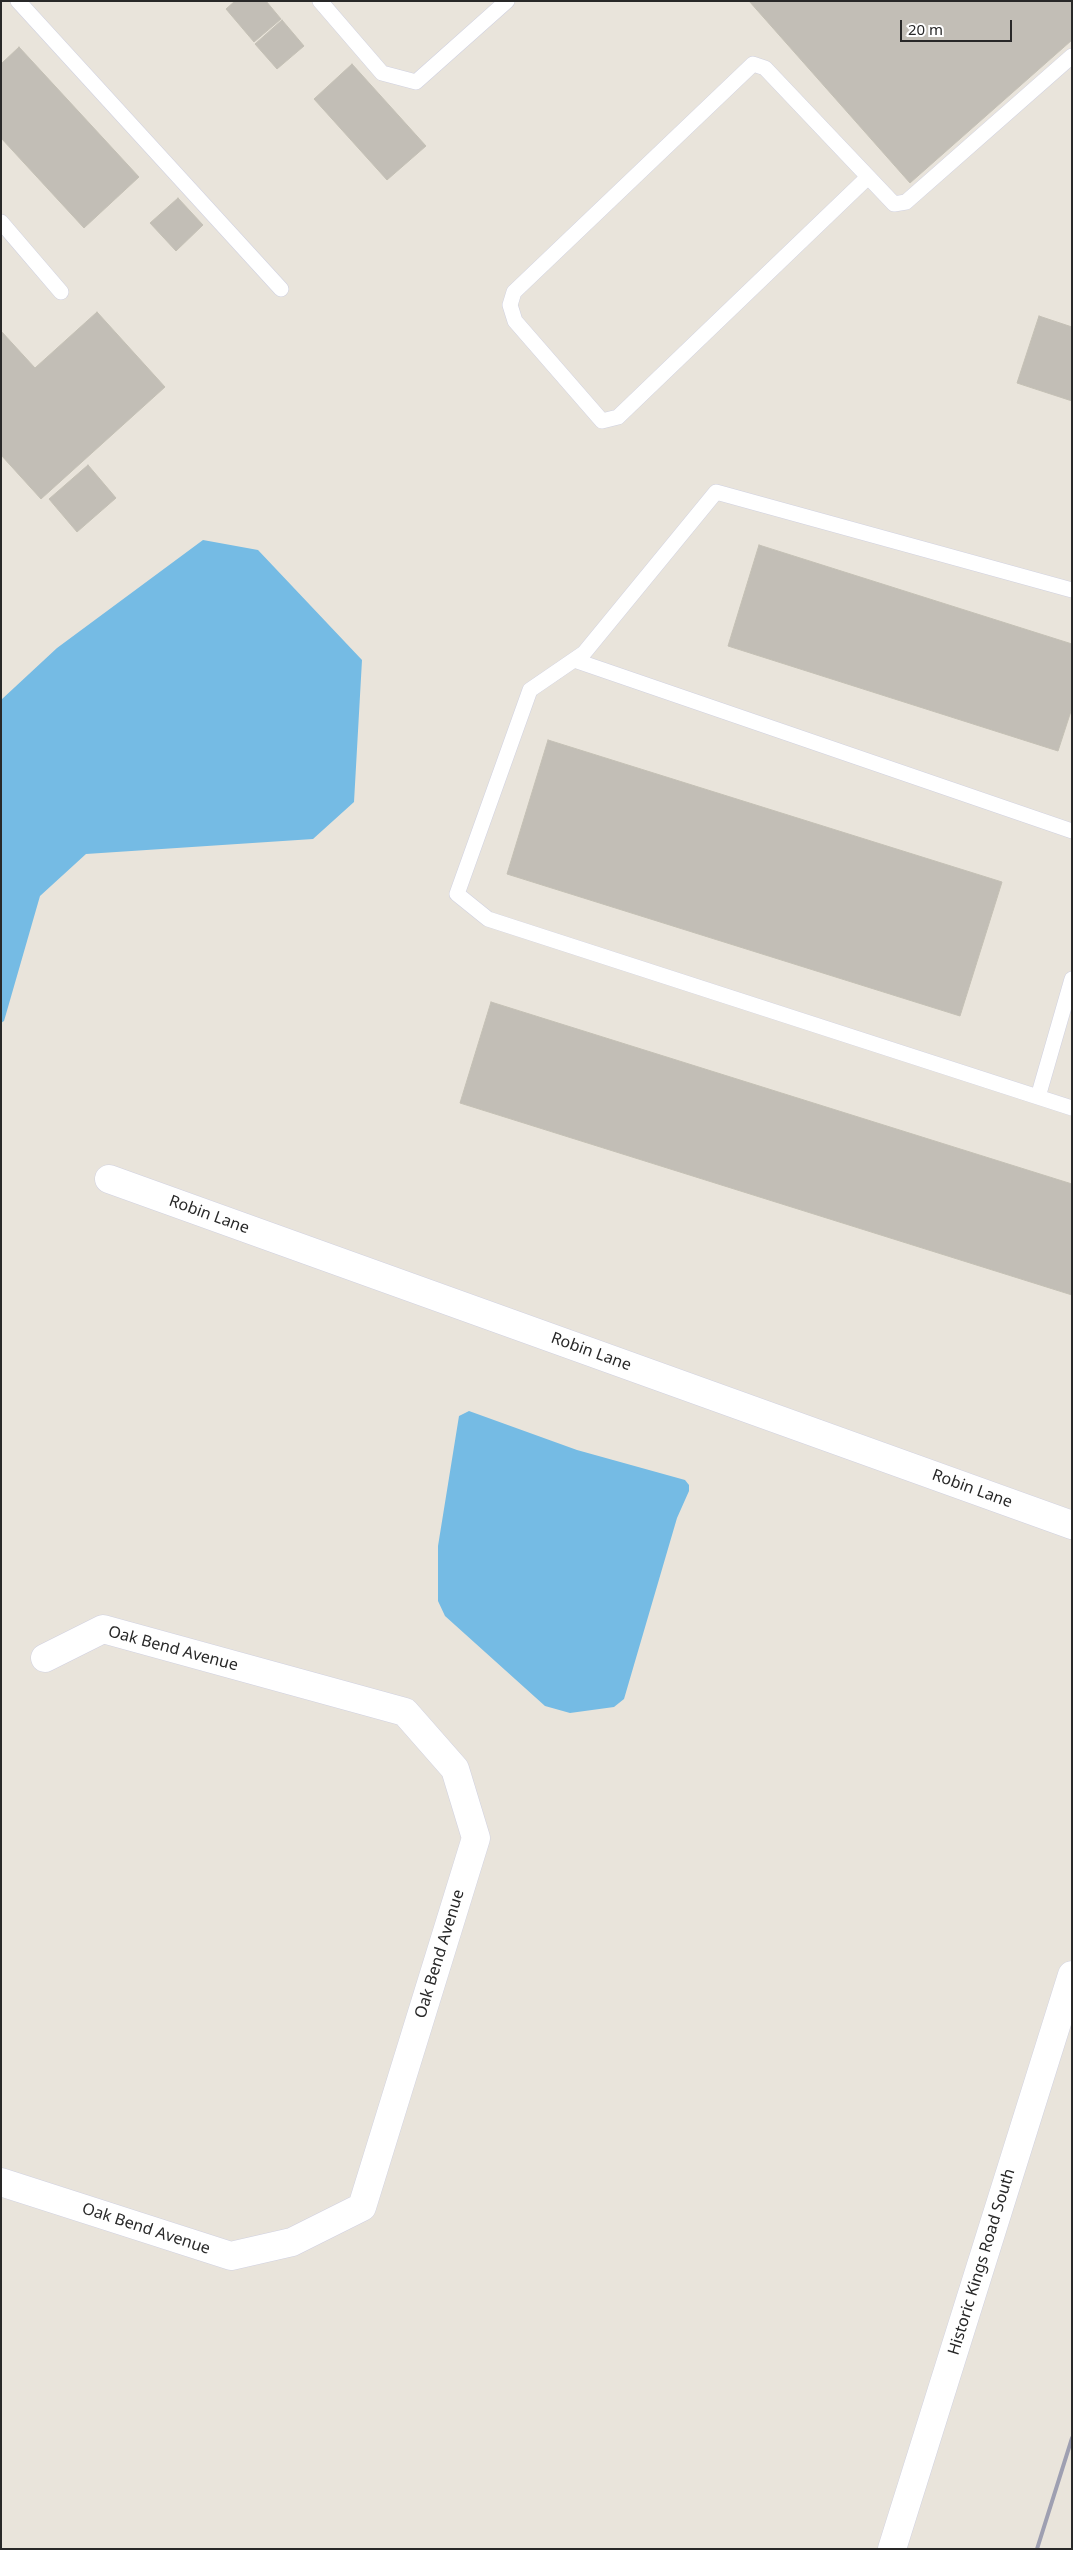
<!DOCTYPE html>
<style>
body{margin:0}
#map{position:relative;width:1073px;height:2550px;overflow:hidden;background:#e9e4db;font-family:"Noto Sans",sans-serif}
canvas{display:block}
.frame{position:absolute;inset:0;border:2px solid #282828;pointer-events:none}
.scale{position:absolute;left:900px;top:20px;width:112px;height:22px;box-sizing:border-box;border:2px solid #282828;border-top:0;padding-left:6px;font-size:15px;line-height:18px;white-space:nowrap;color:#282828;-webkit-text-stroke:4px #fff;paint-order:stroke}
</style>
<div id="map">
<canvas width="1073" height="2550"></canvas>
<div class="frame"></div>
<div class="scale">20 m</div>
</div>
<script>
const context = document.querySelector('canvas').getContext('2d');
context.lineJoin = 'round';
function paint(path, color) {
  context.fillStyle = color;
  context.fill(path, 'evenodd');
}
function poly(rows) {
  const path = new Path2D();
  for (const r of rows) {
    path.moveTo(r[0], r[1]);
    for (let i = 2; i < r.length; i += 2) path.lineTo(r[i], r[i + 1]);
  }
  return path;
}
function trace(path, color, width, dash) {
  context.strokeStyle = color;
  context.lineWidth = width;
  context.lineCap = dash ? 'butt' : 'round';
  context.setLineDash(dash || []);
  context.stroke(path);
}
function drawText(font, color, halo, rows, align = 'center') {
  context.font = font + ' "Noto Sans",sans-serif';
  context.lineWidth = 4;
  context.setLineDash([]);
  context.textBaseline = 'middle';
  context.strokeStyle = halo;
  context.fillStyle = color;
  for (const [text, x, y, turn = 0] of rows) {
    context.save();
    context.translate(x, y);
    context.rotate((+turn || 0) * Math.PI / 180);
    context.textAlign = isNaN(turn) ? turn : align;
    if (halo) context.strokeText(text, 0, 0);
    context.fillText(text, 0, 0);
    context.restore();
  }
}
paint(poly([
 [203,540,258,550,362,660,354,802,313,839,86,854,40,896,4,1021,1,1023,1,700,57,648],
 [469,1411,577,1450,685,1480,689,1485,689,1491,677,1518,624,1699,614,1707,570,1713,545,1706,445,1616,438,1601,438,1546,459,1416]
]), '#75bbe4');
const building = poly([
 [235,1,266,1,281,19,254,42,226,9,235,1],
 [749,1,1072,1,1072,40,910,183,749,1],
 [282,20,304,46,277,69,255,44,282,20],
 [19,47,139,177,84,228,1,138,1,64,19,47],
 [352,64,426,146,387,180,314,99,352,64],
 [178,198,203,225,176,251,150,223,178,198],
 [97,312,165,387,41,499,1,455,1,331,35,368,97,312],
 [1039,316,1072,327,1072,401,1017,383,1039,316],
 [88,465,116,498,77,532,49,499,88,465],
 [759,545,1072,644,1072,708,1058,751,728,646,759,545],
 [548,740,1002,882,960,1016,507,874,548,740],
 [491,1002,1072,1184,1072,1295,460,1103,491,1002]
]);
paint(building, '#c2beb6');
trace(building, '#c4c0b5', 1);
const lane = poly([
 [18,1,281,289],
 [320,1,382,73,416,82,507,1],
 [868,177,618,417,602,421,515,321,510,305,514,292,753,64,765,68,894,204,906,202,1072,56],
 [1,222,61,292],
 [1072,590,716,492,584,653,530,690,457,894,488,919,1072,1108],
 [574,660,1072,831],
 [1038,1097,1072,979]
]);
const street = poly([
 [109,1179,1072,1525],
 [1,2182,231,2256,292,2242,362,2207,476,1838,455,1769,405,1712,103,1629,45,1658],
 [892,2549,1072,1975]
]);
trace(lane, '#d0d1e0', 16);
trace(street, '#d0d1e0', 29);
trace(lane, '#fff', 15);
trace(street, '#fff', 28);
trace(poly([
 [1037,2549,1072,2438]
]), '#9e9fb1', 4);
drawText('16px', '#282828', '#fff', [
 ["Robin Lane",209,1215,20],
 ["Robin Lane",591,1352,20],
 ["Robin Lane",972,1489,20],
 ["Oak Bend Avenue",173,1649,15],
 ["Oak Bend Avenue",440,1954,-73],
 ["Oak Bend Avenue",146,2229,18],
 ["Historic Kings Road South",982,2262,-73]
]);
</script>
